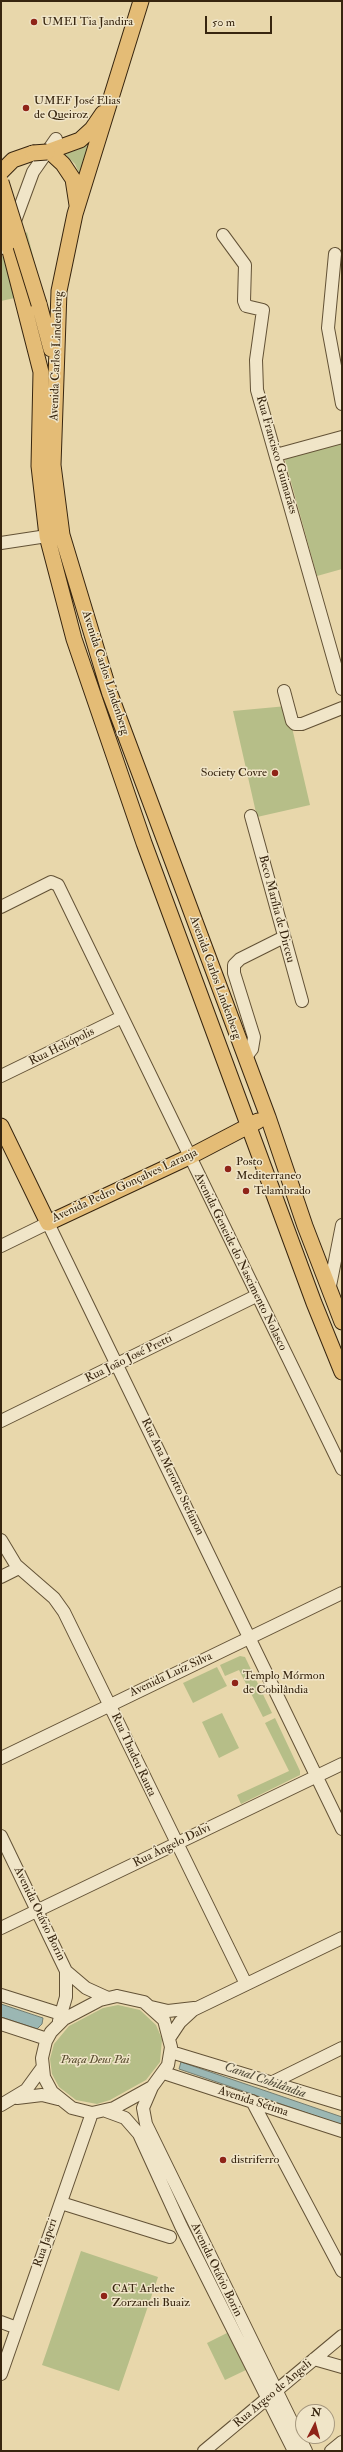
<!DOCTYPE html>
<meta charset="utf-8">
<style>
body{margin:0}
#map{position:relative;width:343px;height:2452px;overflow:hidden;background:#e8d7ab;font-family:"IM FELL Double Pica",serif}
canvas{display:block}
.frame{position:absolute;inset:0;border:2px solid #37250f;pointer-events:none}
.north{position:absolute;left:295px;top:2404px;width:40px;height:40px;box-sizing:border-box;background:#f0e5c8;border:1px solid #a6987e;border-radius:50%;rotate:6deg;font-size:11px;font-weight:700;line-height:16px;text-align:center;color:#37250f}
.north::after{content:'';display:block;margin:auto;width:14px;height:18px;background:#8f2418;clip-path:polygon(50% 0,100% 100%,50% 72%,0 100%)}
.scale{position:absolute;left:205px;top:16px;width:67px;height:18px;box-sizing:border-box;border:2px solid #37250f;border-top:0;padding-left:5px;font-size:12px;line-height:14px;white-space:nowrap;color:#37250f;-webkit-text-stroke:3px #f0e5c8;paint-order:stroke}
</style>
<div id="map">
<canvas width="343" height="2452"></canvas>
<div class="frame"></div>
<div class="north">N</div>
<div class="scale">50 m</div>
</div>
<script>
const context = document.querySelector('canvas').getContext('2d');
context.lineJoin = 'round';
function paint(path, color) {
  context.fillStyle = color;
  context.fill(path, 'evenodd');
}
function poly(rows) {
  const path = new Path2D();
  for (const r of rows) {
    path.moveTo(r[0], r[1]);
    for (let i = 2; i < r.length; i += 2) path.lineTo(r[i], r[i + 1]);
  }
  return path;
}
function trace(path, color, width, dash) {
  context.strokeStyle = color;
  context.lineWidth = width;
  context.lineCap = dash ? 'butt' : 'round';
  context.setLineDash(dash || []);
  context.stroke(path);
}
function drawText(font, color, halo, rows, align = 'center') {
  context.font = font + ' "IM FELL Double Pica",serif';
  context.lineWidth = 3;
  context.setLineDash([]);
  context.textBaseline = 'middle';
  context.strokeStyle = halo;
  context.fillStyle = color;
  for (const [text, x, y, turn = 0] of rows) {
    context.save();
    context.translate(x, y);
    context.rotate((+turn || 0) * Math.PI / 180);
    context.textAlign = isNaN(turn) ? turn : align;
    if (halo) context.strokeText(text, 0, 0);
    context.fillText(text, 0, 0);
    context.restore();
  }
}
paint(poly([
 [90,142,80,175,75,164,65,154,80,149],
 [27,232,42,292,1,301,1,258],
 [342,441,342,569,317,576,285,460,290,454],
 [287,706,310,805,257,817,233,711],
 [240,1656,245,1657,272,1713,263,1717,239,1670,225,1676,220,1665],
 [217,1667,227,1686,193,1703,183,1683],
 [222,1713,239,1748,219,1758,202,1722],
 [275,1718,300,1771,300,1775,241,1804,237,1795,289,1771,265,1723],
 [118,2005,140,2010,156,2025,162,2039,160,2062,146,2080,110,2100,97,2104,76,2100,59,2087,52,2074,50,2059,54,2044,69,2026,103,2008],
 [81,2251,158,2277,119,2391,42,2365],
 [227,2333,246,2370,225,2380,207,2343]
]), '#b6be88');
const water = poly([
 [1,2004,43,2018,42,2024,37,2029,1,2017,1,2004],
 [181,2062,342,2117,342,2125,179,2069,181,2062]
]);
paint(water, '#9bb7b3');
trace(water, '#737d71', 1);
const minor = poly([
 [223,235,245,265,244,301,246,306,263,310,256,360,257,390,342,689],
 [1,248,12,229,33,172,56,139],
 [335,254,328,328,342,404],
 [276,455,342,437],
 [1,543,47,536],
 [284,691,292,721,295,724,302,724,342,708],
 [251,816,302,1001],
 [1,907,51,882,58,885,342,1469],
 [245,1058,252,1049,254,1037,234,973,234,965,240,959,284,937],
 [1,1076,122,1017],
 [1,1246,48,1223,342,1829],
 [329,1291,342,1225],
 [1,1421,256,1296],
 [1,1540,16,1565,54,1598,64,1612,246,1984],
 [1,1577,19,1568],
 [1,1758,342,1593],
 [1,1836,66,1971,86,1988,108,1998],
 [1,1928,342,1764],
 [1,1995,61,2014],
 [117,1996,144,2002,164,2020,171,2047,168,2065,152,2087,114,2108,92,2113,72,2108,52,2092,44,2077,42,2058,46,2041,51,2032,64,2019,100,2000,117,1996],
 [151,2007,168,2011,194,2008],
 [59,2021,66,1997,66,1971],
 [1,2024,47,2039,46,2041],
 [170,2037,180,2022,193,2010,342,1938],
 [171,2052,342,2104],
 [164,2073,342,2131],
 [271,2083,342,2048],
 [152,2087,143,2108,146,2124,306,2451],
 [17,2098,42,2095,58,2099],
 [252,2101,342,2271],
 [1,2105,26,2090,42,2068],
 [106,2111,125,2118,139,2134,181,2226,294,2451],
 [61,2203,170,2237],
 [1,2322,17,2328],
 [314,2359,342,2367],
 [1,2374,92,2113],
 [204,2451,342,2336],
 [331,2451,342,2442]
]);
const major = poly([
 [141,1,75,214,59,291,53,465,62,535,110,694,268,1117,305,1226,342,1322],
 [47,152,80,140,92,129,103,113],
 [50,152,63,164,73,179,77,205],
 [1,172,13,160,33,153],
 [8,243,41,372,39,466,47,536,74,639,144,843,314,1303,342,1372],
 [39,304,51,349],
 [1,1126,48,1223,189,1157,258,1121]
]);
trace(minor, '#635236', 14);
trace(major, '#37250f', 17);
trace(minor, '#f0e5c8', 12);
trace(major, '#e4bc76', 15);
const majorBridge = poly([
 [33,153,47,152],
 [1,182,39,304],
 [1,210,8,243]
]);
trace(majorBridge, '#37250f', 17, []);
trace(majorBridge, '#e4bc76', 15);
for (const [x, y, r, color] of [
 [34,22,4,"#8f2418"],
 [26,108,4,"#8f2418"],
 [275,773,4,"#8f2418"],
 [228,1169,4,"#8f2418"],
 [246,1191,4,"#8f2418"],
 [235,1683,4,"#8f2418"],
 [223,2160,4,"#8f2418"],
 [104,2296,4,"#8f2418"]
]) {
  const dot = new Path2D();
  dot.arc(x, y, r, 0, 2 * Math.PI);
  context.fillStyle = color;
  context.fill(dot);
  trace(dot, '#f0e5c8', 1.5);
}
drawText('12px', '#37250f', '#f0e5c8', [
 ["UMEI Tia Jandira",42,22],
 ["UMEF José Elias",34,101],
 ["de Queiroz",34,115],
 ["Society Covre",267,773,"right"],
 ["Posto",236,1162],
 ["Mediterraneo",236,1176],
 ["Telambrado",254,1191],
 ["Templo Mórmon",243,1676],
 ["de Cobilândia",243,1690],
 ["distriferro",231,2160],
 ["CAT Arlethe",112,2289],
 ["Zorzaneli Buaiz",112,2303]
], 'left');
drawText('12px', '#37250f', '#f0e5c8', [
 ["Avenida Carlos Lindenberg",57,356,-88],
 ["Rua Francisco Guimarães",276,455,74],
 ["Avenida Carlos Lindenberg",105,673,72],
 ["Beco Marília de Dirceu",276,909,75],
 ["Avenida Carlos Lindenberg",215,978,70],
 ["Rua Heliópolis",62,1047,-26],
 ["Avenida Pedro Gonçalves Laranja",125,1186,-25],
 ["Avenida Geneide do Nascimento Nolasco",240,1262,64],
 ["Rua João José Pretti",129,1359,-26],
 ["Rua Ana Merotto Stefanon",172,1477,64],
 ["Avenida Luiz Silva",171,1675,-25],
 ["Rua Thadeu Rauta",133,1755,65],
 ["Rua Ângelo Dalvi",172,1846,-26],
 ["Avenida Otávio Borin",39,1914,64],
 ["Avenida Sétima",253,2102,18],
 ["Rua Japeri",46,2243,-71],
 ["Avenida Otávio Borin",216,2270,64],
 ["Rua Argeo de Angeli",273,2394,-40]
]);
drawText('italic 12px', '#574b2d', '#f0e5c8', [
 ["Praça Deus Pai",95,2060]
]);
drawText('italic 13px', '#504a38', '#f0e5c8', [
 ["Canal Cobilândia",265,2081,19]
]);
</script>
